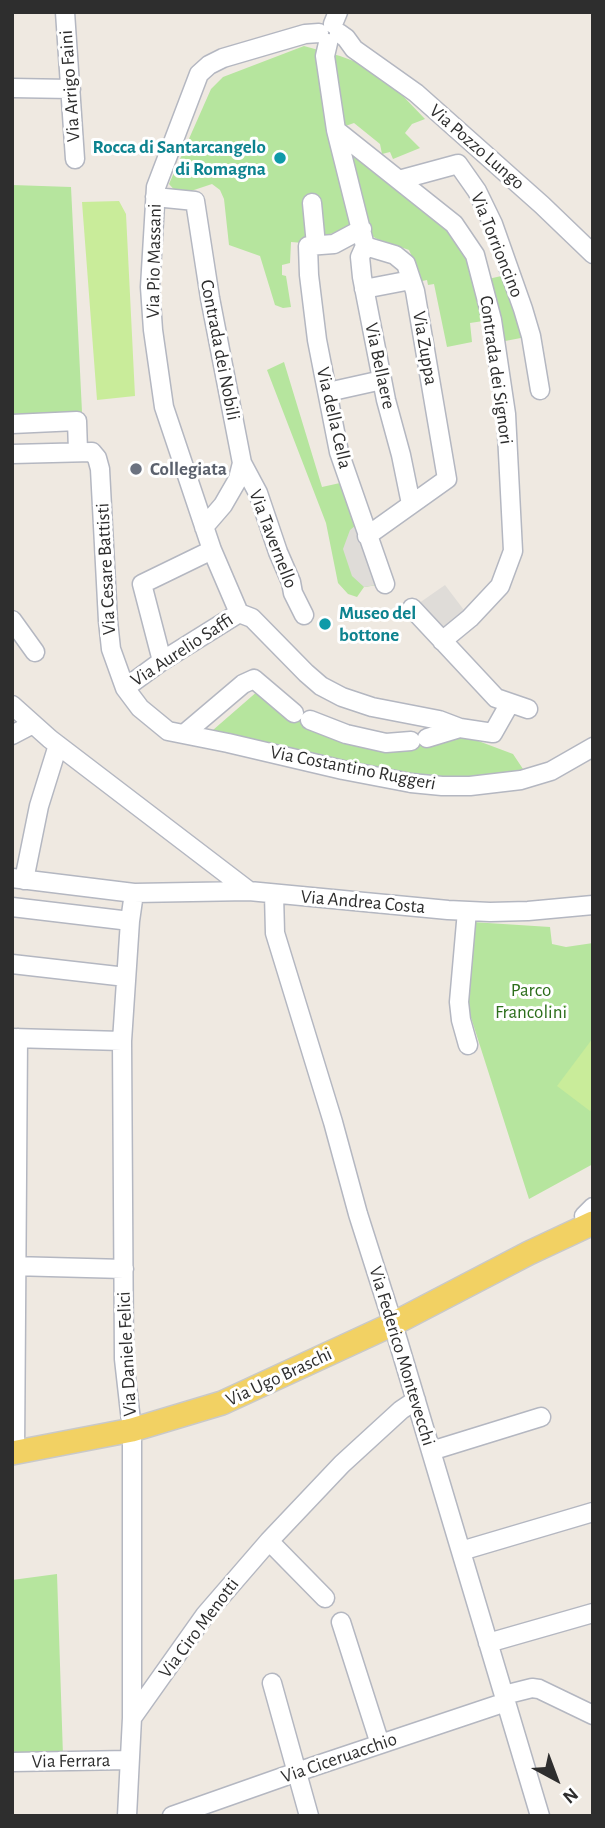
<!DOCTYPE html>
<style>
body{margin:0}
#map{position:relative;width:605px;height:1828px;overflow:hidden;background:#efe9e1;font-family:"Alegreya Sans",sans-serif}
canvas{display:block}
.frame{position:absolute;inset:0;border:14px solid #2e2e2e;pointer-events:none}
.north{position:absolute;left:521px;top:1744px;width:70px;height:70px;-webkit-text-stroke:5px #fff;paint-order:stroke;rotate:139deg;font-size:19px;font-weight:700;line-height:28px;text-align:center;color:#2e2e2e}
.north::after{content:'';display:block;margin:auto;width:24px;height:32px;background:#2e2e2e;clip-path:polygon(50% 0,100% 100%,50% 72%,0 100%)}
</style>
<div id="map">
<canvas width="605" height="1828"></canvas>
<div class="frame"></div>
<div class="north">N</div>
</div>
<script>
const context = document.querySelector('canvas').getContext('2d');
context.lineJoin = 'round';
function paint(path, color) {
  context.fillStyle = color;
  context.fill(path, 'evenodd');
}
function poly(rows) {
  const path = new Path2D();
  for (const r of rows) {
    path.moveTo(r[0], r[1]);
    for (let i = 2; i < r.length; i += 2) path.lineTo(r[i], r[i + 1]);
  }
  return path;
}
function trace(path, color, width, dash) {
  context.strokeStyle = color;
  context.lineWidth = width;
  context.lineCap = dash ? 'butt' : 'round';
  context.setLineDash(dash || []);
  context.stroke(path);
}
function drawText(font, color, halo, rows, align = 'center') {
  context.font = font + ' "Alegreya Sans",sans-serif';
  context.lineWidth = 6;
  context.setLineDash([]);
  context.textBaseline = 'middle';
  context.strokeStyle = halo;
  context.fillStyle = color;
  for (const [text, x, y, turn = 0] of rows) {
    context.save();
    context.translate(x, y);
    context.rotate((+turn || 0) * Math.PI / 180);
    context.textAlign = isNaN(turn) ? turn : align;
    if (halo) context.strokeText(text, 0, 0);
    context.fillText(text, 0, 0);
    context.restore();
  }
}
paint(poly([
 [304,46,340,56,378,70,425,119,412,124,405,133,420,148,393,159,390,152,382,154,380,144,354,123,337,129,454,224,490,320,470,323,472,342,447,347,434,284,428,285,427,280,417,282,418,270,409,250,377,239,352,224,336,232,304,243,291,242,290,263,282,265,282,275,286,276,291,307,283,308,275,305,260,256,229,245,224,199,220,190,212,184,179,195,169,184,211,89,223,77],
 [12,185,71,187,82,412,12,414],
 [506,275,526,337,500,342,488,279],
 [284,362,322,487,349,481,385,584,364,587,357,597,348,594,338,583,326,523,267,370],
 [259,690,312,731,385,749,465,736,513,754,527,775,432,777,359,768,213,730],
 [472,922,550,927,552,944,566,947,593,943,593,1164,529,1199,466,1002],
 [57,1574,63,1756,12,1756,12,1580]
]), '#b6e59e');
paint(poly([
 [119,201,126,214,135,396,97,400,82,202],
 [593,1038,593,1107,590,1111,557,1086]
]), '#c9ec9a');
paint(poly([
 [362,520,384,584,364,587,352,576,343,549,350,530],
 [445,585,470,618,442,641,412,608]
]), '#dfdcd8');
const minor = poly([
 [65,12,75,159],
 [333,24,338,12],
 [339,33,346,38,354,49,416,93,542,205,593,254],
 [328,43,325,56,336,130,365,246,360,257,362,277,386,400,401,455,411,504],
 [12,88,71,89],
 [336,130,454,224,475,255,492,320,506,414,513,551,500,586,470,618,442,641],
 [399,180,458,164,477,191,493,224,523,309,531,336,540,390],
 [155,197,195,201,210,298,242,463,238,479,223,505,204,527],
 [312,203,316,245],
 [362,229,334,244,308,246,309,275,317,340,339,452,385,584],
 [365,246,395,255,406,264,415,291,447,479,367,536],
 [364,289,411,280],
 [328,392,382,380],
 [12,424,77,421,78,451],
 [12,454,92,452,97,458,100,469,108,621,111,649,125,688,140,708,168,731,228,743,343,770,411,783,442,786,470,786,521,780,551,771,593,747],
 [242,463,258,493,278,552,291,582,293,593,304,615],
 [412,608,496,698,528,709],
 [239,613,212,550,164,407,153,330,150,287,156,187,199,74,209,65,223,58,305,34,319,33],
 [239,613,252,618,306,673,321,686,342,697,372,707,439,720,460,728,493,733,510,703],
 [12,620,35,652],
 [162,661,142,584,212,550],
 [125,688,162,661,239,613],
 [12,705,50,739,249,891],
 [310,720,346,734,386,743,411,741],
 [184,734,243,684,254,679,294,713],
 [12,735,33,724],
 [427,738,460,728],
 [12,878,134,893,249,891,448,910,490,912,528,911,593,905],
 [24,880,39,806,58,745],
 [274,894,275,933,333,1122,358,1214,393,1324,540,1816],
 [12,907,130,921],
 [467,911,459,1002,461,1020,468,1045],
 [12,964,126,977],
 [12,1038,122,1041],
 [584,1216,593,1207],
 [12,1266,124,1269],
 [431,1451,541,1417],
 [15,1452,18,1038],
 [269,1541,325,1598],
 [461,1551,593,1512],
 [341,1622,380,1744],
 [488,1643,593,1613],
 [272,1683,309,1816],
 [504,1695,532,1688,539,1689,593,1715],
 [132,1718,205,1615,269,1541,342,1464,401,1410,416,1400],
 [12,1762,129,1760],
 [127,1816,132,1718,132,1430,124,1359,122,1041,130,921,134,893],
 [172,1816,297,1772,506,1702]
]);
const major = poly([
 [12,1453,132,1430,222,1403,393,1324,529,1253,593,1223]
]);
trace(minor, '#b4b7c1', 21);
trace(major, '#c9c9c9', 26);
trace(minor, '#fff', 18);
trace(major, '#f2d163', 23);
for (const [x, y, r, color] of [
 [280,158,7,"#0f9aa8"],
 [136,469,7,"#6b7280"],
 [325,624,7,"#0f9aa8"]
]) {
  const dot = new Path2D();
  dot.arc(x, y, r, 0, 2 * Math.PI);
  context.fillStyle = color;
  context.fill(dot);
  trace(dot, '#fff', 2.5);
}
drawText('19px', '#2e2e2e', '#fff', [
 ["Via Arrigo Faini",70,86,-94],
 ["Via Pozzo Lungo",477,147,41],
 ["Via Torrioncino",497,245,68],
 ["Via Pio Massani",154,261,-89],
 ["Via Zuppa",425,348,80],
 ["Contrada dei Nobili",220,350,79],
 ["Via Bellaere",380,366,78],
 ["Contrada dei Signori",496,370,82],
 ["Via della Cella",334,418,77],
 ["Via Tavernello",273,539,69],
 ["Via Cesare Battisti",106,569,-93],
 ["Via Aurelio Saffi",182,650,-33],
 ["Via Costantino Ruggeri",353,768,11],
 ["Via Andrea Costa",363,902,5],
 ["Via Daniele Felici",127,1354,-93],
 ["Via Federico Montevecchi",402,1356,73],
 ["Via Ugo Braschi",279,1377,-25],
 ["Via Ciro Menotti",199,1628,-53],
 ["Via Ciceruacchio",339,1758,-19],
 ["Via Ferrara",71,1761,-1]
]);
drawText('bold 19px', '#0d838f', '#fff', [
 ["Rocca di Santarcangelo",266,147],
 ["di Romagna",266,169],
 ["Museo del",339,613,"left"],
 ["bottone",339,635,"left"]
], 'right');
drawText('bold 19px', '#5b616d', '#fff', [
 ["Collegiata",150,469]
], 'left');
drawText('19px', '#2c6e1b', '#fff', [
 ["Parco",531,990],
 ["Francolini",531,1012]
]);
</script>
